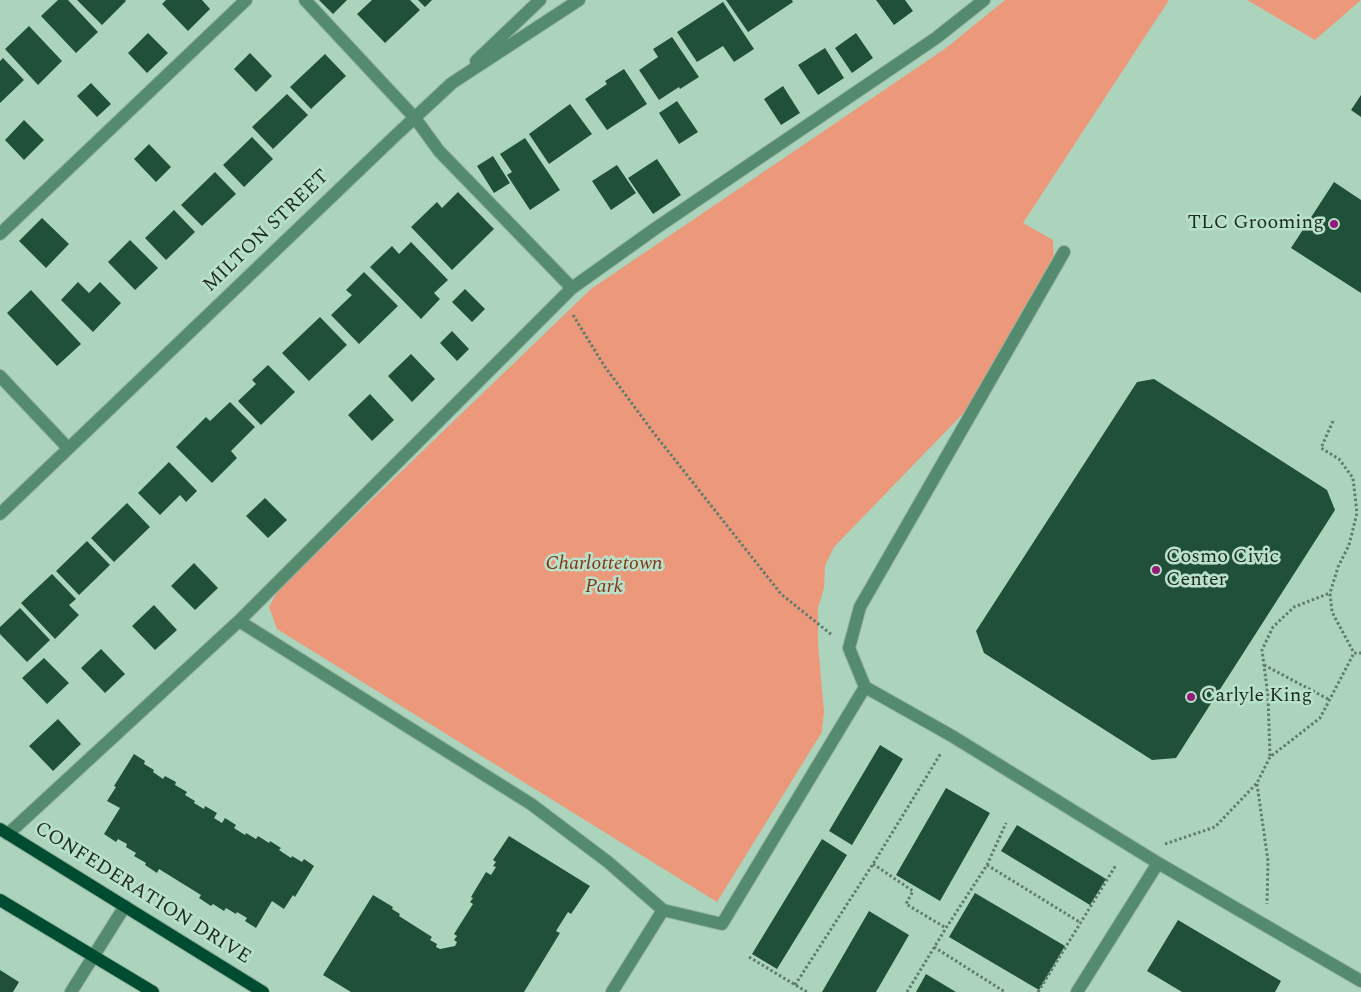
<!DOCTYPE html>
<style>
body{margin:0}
canvas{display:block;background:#acd4bd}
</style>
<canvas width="1361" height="992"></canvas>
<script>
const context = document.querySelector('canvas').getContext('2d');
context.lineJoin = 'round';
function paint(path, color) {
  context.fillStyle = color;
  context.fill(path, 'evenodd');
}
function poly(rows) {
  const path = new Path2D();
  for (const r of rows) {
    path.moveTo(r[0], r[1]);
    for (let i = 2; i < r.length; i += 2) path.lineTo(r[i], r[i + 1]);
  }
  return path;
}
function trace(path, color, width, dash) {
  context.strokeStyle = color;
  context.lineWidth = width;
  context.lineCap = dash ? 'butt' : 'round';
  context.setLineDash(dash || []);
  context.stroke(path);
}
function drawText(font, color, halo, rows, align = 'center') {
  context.font = font + ' Spectral,serif';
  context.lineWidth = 5;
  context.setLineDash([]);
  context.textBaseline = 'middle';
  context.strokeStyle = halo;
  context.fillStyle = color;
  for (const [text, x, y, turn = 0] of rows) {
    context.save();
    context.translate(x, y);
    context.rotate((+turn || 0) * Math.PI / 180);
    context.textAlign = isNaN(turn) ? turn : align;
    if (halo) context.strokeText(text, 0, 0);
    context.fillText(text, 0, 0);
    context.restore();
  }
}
paint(poly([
 [1005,0,1169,0,1023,223,1053,240,1054,266,981,395,834,547,825,566,824,588,818,608,818,643,824,712,822,732,717,902,277,629,269,607,278,590,591,289,946,48],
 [1247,0,1361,0,1315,40]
]), '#ec987b');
paint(poly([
 [58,0,68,0,98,32,76,53,41,16],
 [77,0,125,0,126,1,102,25],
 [166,0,202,0,210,9,188,31,162,4],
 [319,0,347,0,333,14],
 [372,0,410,0,420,10,385,43,357,14],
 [418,0,432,0,425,7],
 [726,0,792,0,793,2,748,32],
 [876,0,905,0,913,11,894,25],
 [723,2,754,49,734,62,723,46,697,62,677,32],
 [29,26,62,61,38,85,5,49],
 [148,33,168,53,147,73,128,53],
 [856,33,873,58,852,73,835,48],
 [672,37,699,77,680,89,679,87,659,100,639,70,658,57,653,49],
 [825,48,844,78,818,95,798,65],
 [250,53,272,76,256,92,234,69],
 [325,54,346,76,311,109,290,87],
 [3,58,24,80,0,103,0,61],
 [624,69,647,104,607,130,585,99,607,84,605,81],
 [91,83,111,104,97,117,77,96],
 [783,86,800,113,781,125,764,99],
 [287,94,308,115,273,149,252,127],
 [1361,95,1361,117,1351,110],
 [677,101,698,132,679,144,659,113],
 [570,104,592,134,549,164,529,134],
 [24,120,44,140,24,160,5,140],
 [252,137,273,159,244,187,223,165],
 [525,138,560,190,530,210,507,175,512,172,500,154],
 [149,144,171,167,156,182,134,159],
 [493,156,510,183,494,193,477,166],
 [657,159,681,195,653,214,628,178],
 [617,165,636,193,611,210,592,181],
 [215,172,236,194,202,226,181,205],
 [1334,182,1361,200,1361,293,1291,248],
 [458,192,494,229,452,270,411,227,437,202,442,208],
 [174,210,195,232,166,260,145,238],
 [42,218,69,244,46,268,19,241],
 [130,240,158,268,135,290,108,262],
 [411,242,448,280,434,293,440,299,421,319,370,267,392,246,399,254],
 [364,272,398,306,359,344,331,315,352,295,346,290],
 [78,282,89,293,100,282,121,303,93,332,61,300],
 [465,289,485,309,472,322,452,302],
 [31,290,81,344,57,366,7,313],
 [320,317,347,345,309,381,282,353],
 [452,331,469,349,457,361,440,343],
 [411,354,435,379,412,402,388,376],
 [268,365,295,392,261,425,238,401,256,384,252,380],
 [1154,379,1327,490,1335,510,1176,758,1152,760,984,653,976,631,1137,382],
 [370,394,394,420,372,441,348,415],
 [230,402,255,427,231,451,237,458,212,483,176,447,206,417,210,421],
 [169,462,197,491,186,502,180,495,160,515,138,493],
 [265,498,287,520,268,538,246,516],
 [127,503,150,527,114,562,91,538],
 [87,541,110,565,79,595,56,571],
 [194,563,218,588,195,610,171,586],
 [52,574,76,599,69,605,79,615,55,639,21,603],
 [154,605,177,630,155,650,132,626],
 [20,608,50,640,27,662,0,634,0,627],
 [101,649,125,674,105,693,81,668],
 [44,658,69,683,47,704,22,678],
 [58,719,81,744,53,771,29,746],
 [880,745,903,759,852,845,829,831],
 [134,754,145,761,144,764,154,770,153,772,163,779,165,776,176,782,175,785,187,792,185,795,195,801,194,803,204,809,205,806,217,813,214,818,222,823,225,818,236,825,234,828,245,835,246,833,256,839,258,836,269,843,270,841,281,848,279,850,291,858,292,856,302,862,304,859,314,866,295,897,293,895,284,909,272,901,256,928,245,921,247,918,237,912,236,914,226,908,224,911,213,904,211,906,199,898,201,895,159,869,157,873,145,865,146,863,134,856,136,853,126,847,127,844,118,839,116,842,104,834,120,808,107,801,116,787,114,786],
 [946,788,990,813,940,901,896,875],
 [1017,825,1106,879,1090,905,1001,851],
 [509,836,590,886,571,914,568,912,556,931,560,933,524,992,351,992,323,975,373,895,393,907,392,909,400,914,399,916,432,937,430,940,437,944,436,947,440,949,455,946,457,942,454,940,457,936,454,934,473,904,470,902,473,898,471,897,486,872,491,875,496,867,493,866,496,862,493,860],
 [822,839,847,855,777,969,752,954],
 [975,893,1065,946,1039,990,949,937],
 [869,911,909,935,876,992,822,992],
 [1178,920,1281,981,1275,992,1182,992,1147,971],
 [0,970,19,982,13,992,0,992],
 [926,974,956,992,916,992]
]), '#205039');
const minor = poly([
 [305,0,415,118,439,151,572,288],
 [476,61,540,0],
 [0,234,246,0],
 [0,376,68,448],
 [0,514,395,136,452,83,579,0],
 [239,621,531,804,608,862,663,910,722,924,865,687,952,736,1158,863,1361,981],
 [865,687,849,648,860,607,1064,252],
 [8,834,239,621,572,288,656,228,936,38,984,0],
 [71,992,125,906],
 [612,992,663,910],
 [1077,992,1158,863]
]);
const major = poly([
 [0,829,263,992],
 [0,900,153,992]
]);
trace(minor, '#8fb29e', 14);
trace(major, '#8fb29e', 14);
trace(poly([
 [573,315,605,367,653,432,781,594,832,635],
 [1333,421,1321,448,1339,459,1353,478,1357,513,1349,545,1338,567,1330,593,1332,612,1354,653,1361,653],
 [1264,665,1330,700],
 [1270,756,1268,696,1262,650,1273,627,1294,607,1330,593],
 [1257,784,1268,861,1267,904],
 [1165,844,1215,827,1257,783,1270,757,1320,718,1354,653],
 [873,864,913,891,906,904,946,928],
 [987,865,1081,923],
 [934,947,1005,992],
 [749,957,807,992],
 [795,985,873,864,941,753],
 [907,992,946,928,987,865,1006,823],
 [1038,992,1116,865]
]), '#607c6c', 3, [2.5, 2.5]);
trace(minor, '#548a6e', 12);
trace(major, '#004c30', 12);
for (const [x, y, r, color] of [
 [1334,224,5,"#941b77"],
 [1156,570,5,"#941b77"],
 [1191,697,5,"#941b77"]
]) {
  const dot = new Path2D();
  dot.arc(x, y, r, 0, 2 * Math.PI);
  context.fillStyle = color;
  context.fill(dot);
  trace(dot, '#b9e1ca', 2);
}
drawText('20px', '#1c2c23', '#b9e1ca', [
 ["TLC Grooming",1324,224,"right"],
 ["Cosmo Civic",1166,558],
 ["Center",1166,581],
 ["Carlyle King",1201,697]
], 'left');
drawText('20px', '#1c2c23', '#b9e1ca', [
 ["MILTON STREET",267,232,-44],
 ["CONFEDERATION DRIVE",142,894,32]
]);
drawText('italic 20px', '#823415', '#b9e1ca', [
 ["Charlottetown",604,565],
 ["Park",604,588]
]);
</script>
